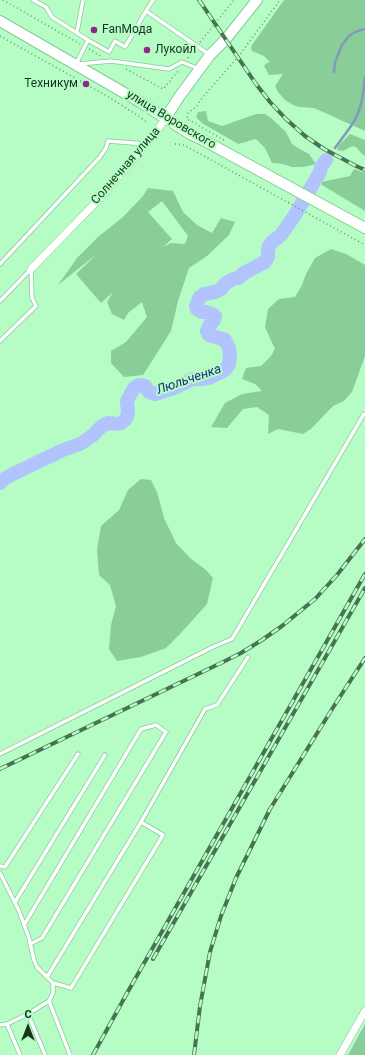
<!DOCTYPE html>
<meta charset="utf-8">
<style>
body{margin:0}
#map{position:relative;width:365px;height:1055px;overflow:hidden;background:#b5fdc5;font-family:Roboto,sans-serif}
canvas{display:block}
.north{position:absolute;left:8px;top:1007px;width:40px;height:40px;-webkit-text-stroke:3px #b5fdc5;paint-order:stroke;rotate:0deg;font-size:11px;font-weight:700;line-height:16px;text-align:center;color:#17341e}
.north::after{content:'';display:block;margin:auto;width:14px;height:18px;background:#17341e;clip-path:polygon(50% 0,100% 100%,50% 72%,0 100%)}
</style>
<div id="map">
<canvas width="365" height="1055"></canvas>
<div class="north">С</div>
</div>
<script>
const context = document.querySelector('canvas').getContext('2d');
context.lineJoin = 'round';
function paint(path, color) {
  context.fillStyle = color;
  context.fill(path, 'evenodd');
}
function poly(rows) {
  const path = new Path2D();
  for (const r of rows) {
    path.moveTo(r[0], r[1]);
    for (let i = 2; i < r.length; i += 2) path.lineTo(r[i], r[i + 1]);
  }
  return path;
}
function trace(path, color, width, dash) {
  context.strokeStyle = color;
  context.lineWidth = width;
  context.lineCap = dash ? 'butt' : 'round';
  context.setLineDash(dash || []);
  context.stroke(path);
}
function drawText(font, color, halo, rows, align = 'center') {
  context.font = font + ' Roboto,sans-serif';
  context.lineWidth = 4;
  context.setLineDash([]);
  context.textBaseline = 'middle';
  context.strokeStyle = halo;
  context.fillStyle = color;
  for (const [text, x, y, turn = 0] of rows) {
    context.save();
    context.translate(x, y);
    context.rotate((+turn || 0) * Math.PI / 180);
    context.textAlign = isNaN(turn) ? turn : align;
    if (halo) context.strokeText(text, 0, 0);
    context.fillText(text, 0, 0);
    context.restore();
  }
}
paint(poly([
 [284,0,365,0,365,131,314,108,299,107,293,105,285,100,278,92,275,86,283,74,269,75,264,66,267,63,270,62,264,56,252,51,251,48,252,45],
 [206,111,208,121,222,126,256,114,265,114,271,118,286,132,292,144,298,148,309,154,316,164,303,167,292,167,283,164,272,163,265,148,256,139,238,144,202,123,196,117,198,112],
 [350,134,365,140,365,156,362,154,356,147,352,146,343,151,337,150,338,146],
 [354,169,365,173,365,211,322,185,322,182,326,181,350,176],
 [148,188,173,191,183,212,197,225,212,233,221,218,235,222,229,235,207,256,189,268,178,301,171,331,143,375,124,377,111,363,111,351,126,342,147,317,142,302,128,313,124,320,112,314,107,302,113,292,101,303,76,274,98,253,58,285,77,258,98,237,123,217,143,196],
 [162,201,188,236,185,244,171,243,163,247,172,239,148,212],
 [331,249,346,254,365,265,365,356,352,392,344,401,333,406,311,429,303,434,278,429,268,434,269,415,257,407,243,409,227,428,211,427,225,403,242,394,262,391,255,384,242,379,246,368,261,366,271,356,275,349,265,327,268,309,279,299,295,297,302,285,306,274,315,258],
 [141,479,151,480,157,492,164,518,176,543,190,558,206,570,213,578,207,604,180,634,166,648,141,657,117,661,109,649,111,625,116,606,110,585,99,575,97,549,101,526,119,510,128,490],
 [365,1024,365,1055,348,1055]
]), '#89cd99');
trace(poly([
 [334,72,335,62,342,45,349,36,355,32,365,29],
 [335,148,349,129,355,120,360,108,363,94,365,77]
]), '#8499ba', 2.5);
trace(poly([
 [0,483,4,479,13,474,63,450,80,444,92,436,102,426,108,423,116,424,121,423,126,419,128,413,127,401,134,388,139,385,145,386,149,392,155,394,174,388,193,379,202,379,209,378,225,370,229,364,230,354,229,348,225,340,209,335,207,331,209,326,214,320,215,316,212,314,206,312,201,312,197,309,196,306,198,301,199,298,204,294,215,292,221,289,226,283,233,279,238,278,244,273,265,262,268,257,268,250,269,246,272,242,281,235,295,215,320,172,321,167,326,160]
]), '#b2c4fd', 14);
const lane = poly([
 [33,0,46,7,52,17,88,40,76,64],
 [146,11,153,0],
 [77,32,83,0],
 [88,40,109,52,115,41,125,47,146,11,210,55],
 [79,64,111,61,169,69,182,62,199,69],
 [0,264,100,157,106,148,108,141,146,144],
 [0,301,31,269],
 [0,341,36,306,32,298,31,269],
 [0,754,215,646,232,639,364,414],
 [0,866,5,867,78,754],
 [0,873,19,911,29,938,34,960,37,967,53,983,71,988,163,835,141,822],
 [15,902,105,755],
 [24,925,141,729,156,725,166,732,42,938,30,944],
 [47,977,141,822,205,709,217,705,248,657],
 [49,1001,70,1055],
 [28,1014,45,1055],
 [7,1024,20,1055],
 [0,1025,7,1024,28,1014,49,1001,53,993,53,983]
]);
const street = poly([
 [31,269,102,196,155,134,165,119],
 [340,1055,365,1011]
]);
const secondary = poly([
 [0,21,140,102,190,134,203,140,365,228],
 [165,119,179,97,210,55,226,39,257,0]
]);
trace(lane, '#84ca94', 5);
trace(street, '#84ca94', 8);
trace(secondary, '#84ca94', 12);
trace(poly([
 [3,0,80,44],
 [0,36,107,96,134,113,148,123],
 [200,42,234,0],
 [89,49,101,56],
 [188,58,194,50],
 [126,69,163,89,179,70],
 [224,140,187,119,188,113,196,107,203,97,238,57,280,0],
 [175,144,184,145,365,245]
]), '#63956f', 1.5, [1, 3]);
trace(lane, '#fff', 3.5);
trace(street, '#fff', 7);
trace(secondary, '#fff', 10);
const rail = poly([
 [199,0,256,84,270,102,286,119,305,136,324,149,356,166,365,170],
 [0,769,221,663,241,653,262,640,282,626,315,599,337,575,365,539],
 [153,959,365,588],
 [93,1055,126,995,365,574],
 [194,1055,200,1006,210,952,221,916,236,878,270,809,334,706,365,658]
]);
trace(rail, '#487352', 4);
trace(rail, '#b5fdc5', 2.5, [8]);
for (const [x, y, r, color] of [
 [94,30,4,"#902689"],
 [147,50,4,"#902689"],
 [86,84,4,"#902689"]
]) {
  const dot = new Path2D();
  dot.arc(x, y, r, 0, 2 * Math.PI);
  context.fillStyle = color;
  context.fill(dot);
  trace(dot, '#b5fdc5', 1.5);
}
drawText('12px', '#17341e', '#b5fdc5', [
 ["FanМода",102,30],
 ["Лукойл",155,50],
 ["Техникум",78,84,"right"]
], 'left');
drawText('12px', '#17341e', '#b5fdc5', [
 ["улица Воровского",171,120,31],
 ["Солнечная улица",126,166,-49]
]);
drawText('italic 13px', '#1e2978', '#b5fdc5', [
 ["Люльченка",189,380,-19]
]);
</script>
